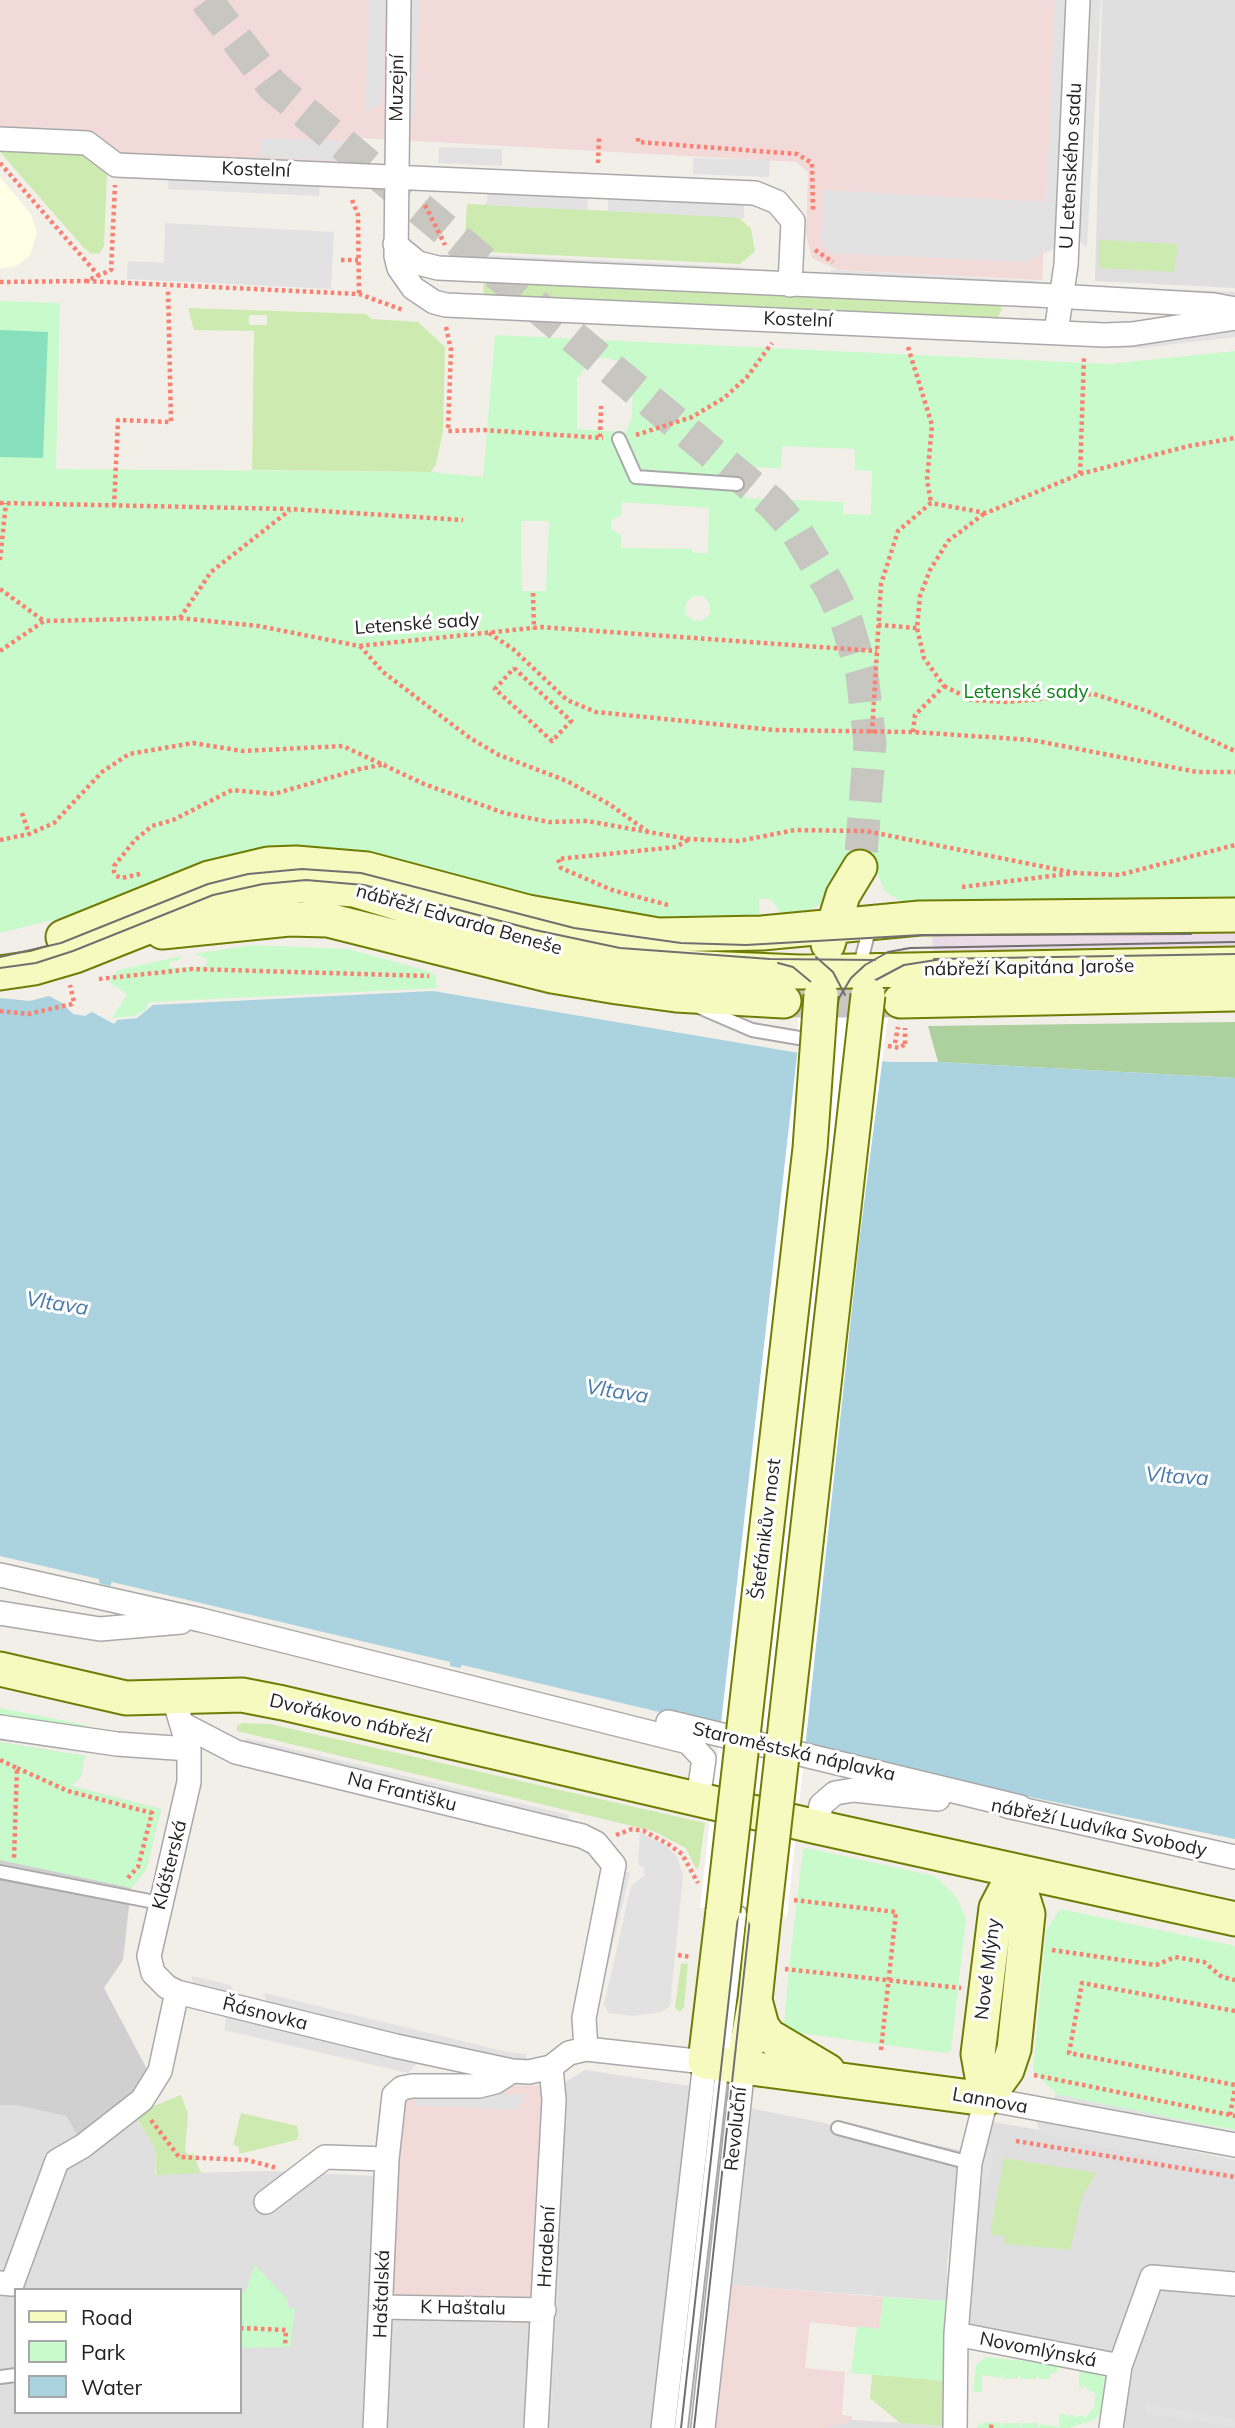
<!DOCTYPE html>
<meta charset="utf-8">
<style>
body{margin:0}
#map{position:relative;width:1235px;height:2428px;overflow:hidden;background:#f2efe9;font-family:Mulish,sans-serif}
canvas{display:block}
.legend{position:absolute;left:14px;top:2288px;width:228px;height:126px;box-sizing:border-box;background:#fff;border:2px solid #a7a7a7;margin:0;padding:9px 12px;list-style:none;font-size:21px;color:#222}
.legend li{display:flex;align-items:center;gap:14px;height:35px}
.legend b{width:35px;border:2px solid #a7a7a7}
</style>
<div id="map">
<canvas width="1235" height="2428"></canvas>
<ul class="legend">
<li><b style="height:9px;background:#f7fabf"></b>Road</li>
<li><b style="height:19px;background:#c8facc"></b>Park</li>
<li><b style="height:19px;background:#aad3df"></b>Water</li>
</ul>
</div>
<script>
const context = document.querySelector('canvas').getContext('2d');
context.lineJoin = 'round';
function paint(path, color) {
  context.fillStyle = color;
  context.fill(path, 'evenodd');
}
function poly(rows) {
  const path = new Path2D();
  for (const r of rows) {
    path.moveTo(r[0], r[1]);
    for (let i = 2; i < r.length; i += 2) path.lineTo(r[i], r[i + 1]);
  }
  return path;
}
function trace(path, color, width, dash) {
  context.strokeStyle = color;
  context.lineWidth = width;
  context.lineCap = dash ? 'butt' : 'round';
  context.setLineDash(dash || []);
  context.stroke(path);
}
function drawText(font, color, halo, rows, align = 'center') {
  context.font = font + ' Mulish,sans-serif';
  context.lineWidth = 6;
  context.setLineDash([]);
  context.textBaseline = 'middle';
  context.strokeStyle = halo;
  context.fillStyle = color;
  for (const [text, x, y, turn = 0] of rows) {
    context.save();
    context.translate(x, y);
    context.rotate((+turn || 0) * Math.PI / 180);
    context.textAlign = isNaN(turn) ? turn : align;
    if (halo) context.strokeText(text, 0, 0);
    context.fillText(text, 0, 0);
    context.restore();
  }
}
paint(poly([
 [1102,0,1235,0,1235,288,1095,281],
 [585,2070,690,2086,652,2428,0,2428,0,2105,16,2105,66,2116,80,2139,134,2114,155,2148,155,2174,268,2171,377,2176,560,2085],
 [16,2290,240,2290,240,2412,16,2412],
 [749,2108,960,2150,947,2264,947,2301,729,2285],
 [992,2122,1235,2162,1235,2428,1117,2428,1135,2360,965,2326,976,2166],
 [854,2420,945,2426,945,2428,824,2428]
]), '#e0dfdf');
paint(poly([
 [0,0,1057,0,1042,280,838,270,812,258,806,235,808,172,796,162,360,138,359,167,121,156,0,132],
 [560,2085,550,2325,369,2315,382,2088],
 [729,2285,883,2297,879,2330,810,2322,805,2368,845,2372,842,2415,852,2416,852,2421,824,2428,709,2428]
]), '#f2dad9');
paint(poly([
 [1235,925,1235,960,933,966,932,929]
]), '#ebdbe8');
paint(poly([
 [0,177,31,214,37,233,30,255,17,266,0,269]
]), '#ffffe5');
paint(poly([
 [0,1742,85,1756,80,1778,71,1786,161,1809,146,1870,131,1888,123,1960,104,1988,149,2073,140,2091,82,2143,66,2116,16,2105,0,2105]
]), '#d0d0d0');
paint(poly([
 [0,146,85,150,107,173,104,246,100,253,91,254,83,247,0,152],
 [467,204,738,217,751,229,755,251,740,264,464,251],
 [1099,240,1178,244,1174,272,1099,268],
 [492,277,999,304,1002,309,997,319,490,299,483,292,484,282],
 [188,308,365,314,372,319,418,322,445,347,443,431,436,464,431,472,252,470,254,331,194,330],
 [249,315,267,315,267,325,249,325],
 [243,1723,270,1724,705,1823,699,1866,697,1869,695,1867,686,1848,653,1831,237,1731,237,1725],
 [681,1963,688,1964,684,2007,680,2012,675,2008],
 [181,2095,188,2114,185,2151,191,2157,192,2152,201,2173,156,2175,155,2148,134,2114],
 [241,2113,297,2126,299,2136,295,2139,304,2138,239,2154,239,2147,233,2145],
 [1004,2158,1097,2173,1083,2194,1070,2250,1004,2244,1005,2236,990,2234],
 [872,2374,947,2381,945,2426,900,2423,870,2398]
]), '#cdebb0');
paint(poly([
 [1235,1022,1235,1078,938,1062,928,1026]
]), '#add19e');
paint(poly([
 [0,301,60,303,56,469,431,472,483,477,495,335,1108,364,1235,351,1235,901,912,903,898,900,885,891,877,872,842,869,823,903,802,914,788,918,781,914,771,899,759,899,760,921,678,921,567,904,387,857,321,848,290,848,222,857,76,914,0,933],
 [592,358,608,358,622,363,633,375,632,417,626,432,577,429,577,379],
 [782,446,855,449,855,470,872,471,871,515,843,514,843,502,745,498,746,467,781,468],
 [622,502,709,508,708,553,693,553,692,549,621,548,621,535,611,529,611,520,621,515],
 [521,521,549,521,546,591,522,591],
 [693,596,703,596,710,604,710,614,702,621,692,620,685,613,686,603],
 [251,945,348,949,428,971,436,976,437,988,150,1002,144,1011,134,1016,112,1018,127,994,109,982,118,970,181,956,180,960,169,962,171,968,206,966,207,959,194,954],
 [0,1708,86,1725,83,1731,0,1718],
 [0,1742,85,1756,80,1778,71,1786,161,1809,146,1870,131,1888,0,1860],
 [807,1848,934,1876,955,1895,966,1918,951,2051,944,2053,786,2031,784,2025,789,1969,803,1849],
 [1060,1909,1235,1946,1235,2130,1064,2101,1033,2071,1046,1931],
 [255,2265,288,2300,288,2307,295,2308,290,2347,240,2348,240,2292,245,2292],
 [883,2297,947,2301,947,2381,851,2373,857,2326,879,2329],
 [986,2357,1082,2367,1105,2378,1107,2390,1104,2409,1094,2420,1069,2428,977,2428,979,2423,982,2425,985,2422,1001,2423,1001,2427,1004,2423,1020,2423,1020,2427,1023,2423,1038,2423,1038,2427,1041,2424,1060,2427,1059,2414,1065,2414,1067,2418,1068,2415,1074,2415,1075,2418,1083,2415,1085,2418,1096,2406,1094,2405,1096,2394,1087,2389,1086,2384,1084,2388,1079,2387,1079,2369,1057,2368,1057,2372,1050,2374,1050,2379,1039,2379,1038,2374,1036,2379,1021,2379,1020,2374,1018,2378,1004,2379,1004,2374,1001,2378,982,2375,982,2392,973,2392,976,2365]
]), '#c8facc');
paint(poly([
 [0,330,48,332,43,458,0,457]
]), '#88e0be');
paint(poly([
 [370,0,385,0,382,104,365,112],
 [411,0,420,0,414,119,405,118],
 [1055,0,1073,0,1061,245,1044,253,1043,249,1036,258,1026,262,830,253,822,243,823,190,1046,202],
 [1084,0,1101,0,1087,247,1072,237],
 [261,138,346,141,345,161,260,157],
 [439,147,502,149,502,166,438,163],
 [693,158,770,160,769,177,693,174],
 [169,174,320,181,319,196,168,189],
 [489,188,589,193,587,210,486,205],
 [608,194,744,200,744,218,608,211],
 [165,223,334,232,331,289,127,279,128,261,164,263],
 [485,255,742,267,741,275,485,263],
 [831,270,1039,281,1038,290,831,279],
 [1127,287,1235,292,1235,300,1127,295],
 [1235,329,1235,337,1141,348,1113,348,1113,341],
 [246,1738,569,1815,568,1822,245,1744],
 [640,1832,666,1846,677,1856,683,1875,670,2006,661,2012,633,2016,609,2013,604,2005,631,1886,644,1876,644,1868,638,1864],
 [624,1871,630,1873,601,1994,594,1992],
 [191,1976,231,1985,236,2000,197,1991],
 [264,1993,507,2052,526,2054,526,2062,510,2061,415,2037,407,2041,268,2008],
 [227,2014,420,2060,408,2073,224,2030],
 [423,2090,527,2095,518,2110,413,2105],
 [1055,2094,1235,2131,1235,2137,1053,2101],
 [1035,2118,1235,2160,1235,2173,1041,2134],
 [977,2145,993,2146,990,2183,973,2181],
 [556,2193,563,2194,552,2407,550,2428,543,2428],
 [1147,2405,1235,2419,1235,2427,1146,2413]
]), '#e2e2e2');
paint(poly([
 [433,991,793,1052,891,1062,938,1062,1235,1078,1235,1839,928,1776,462,1665,460,1668,450,1666,450,1662,112,1582,110,1586,99,1583,99,1579,0,1556,0,998,30,1001,49,996,62,1003,73,1014,85,1016,92,1012,114,1024,117,1020,137,1018,153,1005]
]), '#aad3df');
paint(poly([
 [789,995,896,995,887,1024,859,1243,787,1917,700,1908,799,1038,798,1020]
]), '#fff');
trace(poly([
 [206,0,272,85,773,504,795,529,831,589,847,623,862,674,870,743,860,867],
 [784,1001,894,1001]
]), '#c8c6c1', 33, [33, 17]);
const lane = poly([
 [619,439,636,477,737,484],
 [859,969,870,926],
 [701,1008,752,1030,799,1038],
 [0,1872,160,1903],
 [838,2128,970,2163],
 [0,2377,16,2375],
 [681,2428,740,1913]
]);
const street = poly([
 [399,0,396,256,399,268,413,288,434,302,446,305,1104,335,1132,334,1235,318],
 [0,139,87,143,116,165,755,193,777,202,793,221,790,285],
 [395,244,418,263,438,268,1037,295,1214,305,1235,309],
 [1056,332,1066,265,1078,0],
 [0,1575,201,1620,688,1742,704,1759,698,1799],
 [0,1613,100,1629,181,1622],
 [174,1699,189,1749,189,1782,149,1956,153,1973,167,1987,177,1992,396,2046,512,2071,529,2072,551,2067,569,2053,586,2049,705,2062,663,2428],
 [668,1722,1020,1807],
 [184,1725,236,1752,582,1836,596,1843,614,1865,584,2018,586,2049],
 [0,1727,117,1744,189,1749],
 [1007,1806,1235,1857],
 [817,1827,821,1805,835,1793,854,1790,938,1799],
 [266,2202,325,2157,387,2159],
 [0,2283,12,2284,57,2161,83,2146,142,2100,160,2071,177,1992],
 [382,2307,544,2310],
 [956,2334,1120,2366],
 [375,2428,387,2159,394,2095,402,2088,412,2086,479,2086,495,2082,512,2071],
 [536,2428,554,2100,551,2067],
 [703,2428,743,2067],
 [955,2428,956,2334,970,2163,986,2099,1235,2145],
 [1111,2428,1120,2366,1152,2277,1235,2284]
]);
const secondary = poly([
 [162,932,289,919,328,920,552,976,617,987,676,995,784,1001],
 [63,937,209,878,268,864,296,863,367,869,528,912,658,935,762,933,920,918,1235,915],
 [828,944,843,895,860,867],
 [0,973,34,968,75,956,221,898,300,886,354,890,509,937,601,957,679,967,800,972,1235,964],
 [900,1001,1235,994],
 [0,1669,126,1698,242,1695,283,1703,817,1827,1235,1919],
 [723,1911,705,2062,986,2099],
 [755,2000,762,2026,769,2036,828,2071],
 [743,2067,755,2000,764,1915],
 [986,2099,1007,2070,1014,2049,1028,1914,1015,1872],
 [986,2099,978,2054,996,1908,1015,1872]
]);
trace(lane, '#a9a9a9', 16);
trace(street, '#a9a9a9', 26);
trace(secondary, '#707d05', 37);
trace(poly([
 [638,138,638,142,797,154,812,163,813,211],
 [0,163,99,276],
 [598,163,599,136],
 [352,200,358,215,359,294],
 [425,205,445,245],
 [815,250,833,262],
 [341,260,358,260],
 [86,281,359,294,403,310],
 [0,282,86,281,111,270,115,185],
 [446,327,451,350,448,431,484,430,603,438],
 [908,347,932,425,927,480,931,503],
 [636,435,692,417,724,398,747,377,772,343],
 [600,437,601,406],
 [1080,474,1189,446,1235,438],
 [0,503,290,509,463,520],
 [114,506,118,420,171,422,168,288],
 [0,560,6,503],
 [0,589,44,621],
 [533,593,534,629],
 [180,618,211,572,290,510],
 [878,625,917,628],
 [489,633,513,649,567,700,596,712,774,730,913,732,1032,740,1197,772,1235,772],
 [360,646,383,672,470,738,499,755,567,781,609,804,647,831],
 [0,651,44,621,179,618,259,626,359,646,542,627,877,651],
 [514,668,571,721,552,741,495,689,514,668],
 [944,686,972,700,1007,702,1094,694,1147,711,1235,751],
 [913,732,915,715,944,686,924,658,917,628,920,596,930,570,948,541,985,513],
 [872,733,881,584,898,531,931,503,986,513,1080,474,1084,356],
 [22,813,29,834],
 [0,840,29,834,54,823,102,772,129,754,193,743,242,751,343,746,424,784,504,813,549,822,587,821,688,839,739,841,795,830,866,831,1075,873,1119,875,1235,845],
 [140,874,122,878,116,876,114,872,114,866,135,840,152,826,173,820,232,790,274,794,360,769,386,764],
 [962,887,1075,873],
 [668,905,612,890,561,868,558,859,676,847,688,840],
 [99,979,192,969,429,976],
 [0,1011,28,1014,72,1004,74,1002,70,985],
 [895,1043,898,1027],
 [905,1044,905,1028],
 [0,1760,17,1768,14,1858],
 [17,1768,68,1791,152,1813,138,1867,126,1880],
 [616,1835,632,1829,644,1831,668,1844,682,1854,698,1883],
 [794,1900,896,1912,881,2050],
 [1052,1950,1156,1965,1175,1957,1204,1962,1222,1977,1235,1980],
 [678,1955,691,1957],
 [785,1969,961,1988],
 [1235,2011,1082,1983,1069,2053,1235,2085],
 [1034,2075,1235,2116],
 [1230,2115,1235,2088],
 [151,2120,179,2157,247,2160,277,2168],
 [1016,2141,1235,2177],
 [240,2328,286,2330,285,2347],
 [991,2428,992,2422]
]), '#fa8072', 4.5, [3.5, 3.5]);
trace(lane, '#fff', 12);
trace(street, '#fff', 23);
trace(secondary, '#f7fabf', 33);
trace(poly([
 [0,957,61,943,208,884,248,874,302,869,361,873,574,928,681,943,746,945,921,935,1191,934],
 [816,957,833,972,845,995],
 [934,959,1235,954],
 [778,963,793,967,817,987,826,1004,830,1025],
 [0,968,36,963,73,951,213,895,263,884,306,880,364,885,535,930,620,948,770,959,875,960],
 [681,2428,819,1189,831,1036,839,998,851,978,865,965,888,952,910,948,1235,942],
 [694,2428,846,1045,854,1011,872,982,904,965,942,959]
]), '#707070', 2);
const secondaryBridge = poly([
 [723,1911,810,1148,821,995],
 [764,1915,868,995]
]);
trace(secondaryBridge, '#707d05', 37, []);
trace(poly([
 [888,1046,900,1048,905,1044]
]), '#fa8072', 4.5, [3.5, 3.5]);
trace(secondaryBridge, '#f7fabf', 33);
drawText('19px', '#222', '#fff', [
 ["Muzejní",397,88,-89],
 ["U Letenského sadu",1071,166,-87],
 ["Kostelní",256,170,2],
 ["Kostelní",798,320,2],
 ["Letenské sady",417,624,-4],
 ["nábřeží Edvarda Beneše",459,920,16],
 ["nábřeží Kapitána Jaroše",1029,968,-1],
 ["Štefánikův most",766,1529,-83],
 ["Dvořákovo nábřeží",350,1719,13],
 ["Staroměstská náplavka",794,1752,13],
 ["Na Františku",402,1792,14],
 ["nábřeží Ludvíka Svobody",1099,1828,12],
 ["Klášterská",170,1865,-76],
 ["Nové Mlýny",988,1969,-83],
 ["Řásnovka",265,2014,14],
 ["Lannova",990,2101,10],
 ["Revoluční",736,2129,-84],
 ["Hradební",547,2247,-87],
 ["Haštalská",382,2294,-88],
 ["K Haštalu",463,2308,1],
 ["Novomlýnská",1038,2350,11]
]);
drawText('19px', '#0c8416', '#fff', [
 ["Letenské sady",1026,692]
]);
drawText('italic 21px', '#4a7aab', '#fff', [
 ["Vltava",57,1304,9],
 ["Vltava",617,1392,9],
 ["Vltava",1177,1477,4]
]);
</script>
